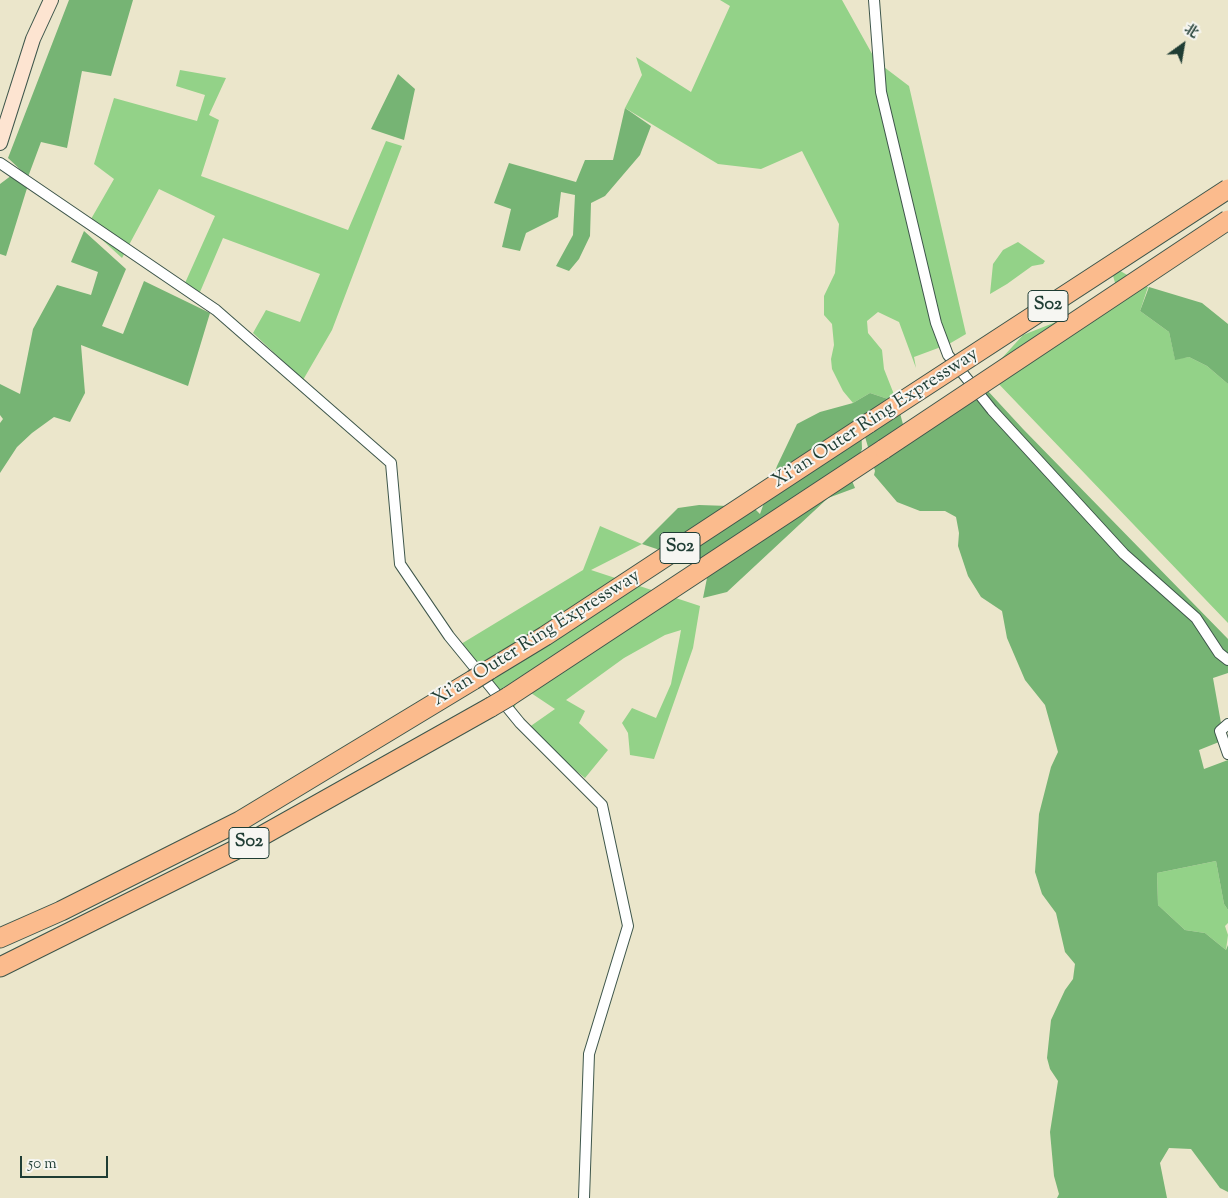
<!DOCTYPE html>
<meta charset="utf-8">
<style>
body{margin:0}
#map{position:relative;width:1228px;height:1198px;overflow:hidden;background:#ebe6cb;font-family:"Sorts Mill Goudy","Noto Serif SC",serif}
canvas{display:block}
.north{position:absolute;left:1158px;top:20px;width:50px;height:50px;-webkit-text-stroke:4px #f6f6f2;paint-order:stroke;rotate:32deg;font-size:14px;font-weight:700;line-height:20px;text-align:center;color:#1f3d34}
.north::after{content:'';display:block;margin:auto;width:18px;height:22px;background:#1f3d34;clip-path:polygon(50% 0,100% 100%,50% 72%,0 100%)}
.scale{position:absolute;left:20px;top:1156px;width:88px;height:22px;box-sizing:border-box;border:2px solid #1f3d34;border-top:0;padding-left:6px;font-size:15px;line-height:18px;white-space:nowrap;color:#1f3d34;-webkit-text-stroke:4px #f6f6f2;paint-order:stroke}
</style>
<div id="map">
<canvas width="1228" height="1198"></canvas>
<div class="north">北</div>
<div class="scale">50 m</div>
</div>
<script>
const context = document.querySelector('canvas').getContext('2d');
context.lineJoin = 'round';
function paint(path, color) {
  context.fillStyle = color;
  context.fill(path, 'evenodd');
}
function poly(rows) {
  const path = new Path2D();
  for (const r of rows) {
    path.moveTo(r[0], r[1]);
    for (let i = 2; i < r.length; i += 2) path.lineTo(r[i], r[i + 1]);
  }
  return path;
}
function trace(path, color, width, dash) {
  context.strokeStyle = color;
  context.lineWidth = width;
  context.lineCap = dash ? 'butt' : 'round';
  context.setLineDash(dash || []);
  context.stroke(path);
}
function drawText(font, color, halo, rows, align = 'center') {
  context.font = font + ' "Sorts Mill Goudy",serif';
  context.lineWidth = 4;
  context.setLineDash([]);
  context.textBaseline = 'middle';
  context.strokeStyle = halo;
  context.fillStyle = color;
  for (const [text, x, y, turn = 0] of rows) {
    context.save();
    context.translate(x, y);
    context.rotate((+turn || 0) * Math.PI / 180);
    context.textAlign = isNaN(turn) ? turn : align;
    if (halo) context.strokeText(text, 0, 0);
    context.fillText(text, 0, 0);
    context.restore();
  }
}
paint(poly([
 [720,0,842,0,876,61,909,86,966,334,949,344,914,357,916,368,899,322,878,312,867,321,868,333,882,350,884,369,897,402,870,393,853,403,843,391,832,369,831,359,834,345,832,324,824,315,824,296,835,273,839,224,802,151,761,169,718,164,625,108,642,75,636,57,691,92,730,6],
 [180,70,226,78,209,115,219,120,201,176,348,230,386,141,402,146,332,330,303,380,253,333,266,310,300,322,320,274,223,238,197,299,181,292,215,216,159,189,122,258,87,226,114,179,94,164,114,98,197,121,205,95,176,86],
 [1018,242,1045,261,1043,264,1032,266,1007,284,990,294,993,264,1003,250],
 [1110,265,1148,287,1140,311,1169,332,1175,359,1189,357,1207,366,1228,384,1228,623,994,379,1002,358,1023,335,1056,322,1085,320,1119,297],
 [600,526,642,544,591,570,700,606,693,648,654,759,630,755,628,733,622,723,632,708,656,718,671,684,681,630,665,635,624,658,566,700,585,711,579,723,608,750,585,778,525,730,555,709,522,687,510,720,473,668,461,644,583,570],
 [1216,861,1224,904,1228,910,1228,923,1225,926,1228,935,1226,950,1205,933,1185,930,1158,905,1157,873]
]), '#93d288');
paint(poly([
 [69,0,133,0,111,76,82,71,67,148,41,142,28,177,8,158],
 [398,74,415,89,404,140,371,129],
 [625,108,651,126,640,155,605,196,591,203,590,236,579,259,569,271,556,266,573,235,575,195,561,192,558,217,526,233,520,251,502,247,511,209,494,203,509,163,576,182,585,160,613,160],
 [12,175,28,185,6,256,0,254,0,184],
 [84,231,126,269,102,326,123,334,144,281,210,313,188,386,81,345,85,393,70,422,54,417,32,433,17,447,0,473,0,423,3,419,0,415,0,384,20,394,33,329,57,285,91,295,98,272,71,262],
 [1149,287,1202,303,1228,324,1228,384,1207,366,1189,357,1175,360,1169,332,1140,311],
 [987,390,1023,429,1228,639,1228,673,1213,678,1224,740,1199,750,1204,769,1228,760,1228,910,1224,904,1216,861,1157,873,1158,905,1185,930,1205,933,1226,950,1228,945,1228,1192,1220,1188,1191,1149,1169,1148,1160,1163,1167,1198,1057,1198,1059,1194,1054,1176,1050,1132,1058,1081,1050,1069,1047,1058,1051,1020,1065,990,1073,979,1075,964,1065,952,1056,913,1042,894,1035,872,1039,814,1051,767,1058,752,1045,705,1025,680,1007,638,1002,611,981,597,968,576,958,546,959,533,956,517,945,511,920,511,897,502,874,475,875,471,861,423,862,449,850,476,855,488,828,498,727,592,703,598,707,578,695,562,642,544,678,508,699,505,729,506,746,500,760,514,777,466,797,424,820,412,853,403,870,393,897,402,908,443]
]), '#76b474');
const minor = poly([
 [874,0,881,92,936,323,948,355,992,410,1124,554,1196,618,1219,653,1228,660],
 [0,163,216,310,391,463,400,564,449,636,520,723,602,805,628,926,589,1054,584,1198],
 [1228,724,1220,731,1228,754]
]);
const secondary = poly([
 [0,143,33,39,51,0]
]);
const motorway = poly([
 [489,670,545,636,869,423],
 [508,697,884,449],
 [0,938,61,911,240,821,473,680],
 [0,967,249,843,491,707]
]);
trace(minor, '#3e564b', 12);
trace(secondary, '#3e564b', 16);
trace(motorway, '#3e564b', 21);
trace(minor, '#fff', 10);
trace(secondary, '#fde4d1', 14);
trace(motorway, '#fbbb8d', 19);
const motorwayBridge = poly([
 [869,423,1228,189],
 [884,449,1228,220],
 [473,680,489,670],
 [491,707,508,697]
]);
trace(motorwayBridge, '#3e564b', 21, []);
trace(motorwayBridge, '#fbbb8d', 19);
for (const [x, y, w] of [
 [1048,306,40],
 [680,548,40],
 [249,843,40]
]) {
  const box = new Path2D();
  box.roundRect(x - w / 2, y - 15.5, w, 31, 4);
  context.fillStyle = '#f6f6f2';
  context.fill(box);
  trace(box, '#1f3d34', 1);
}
drawText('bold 18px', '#1f3d34', null, [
 ["S02",1048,306],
 ["S02",680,548],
 ["S02",249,843]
]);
drawText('19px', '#1f3d34', '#f6f6f2', [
 ["Xi'an Outer Ring Expressway",876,419,-33],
 ["Xi'an Outer Ring Expressway",537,639,-32]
]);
</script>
